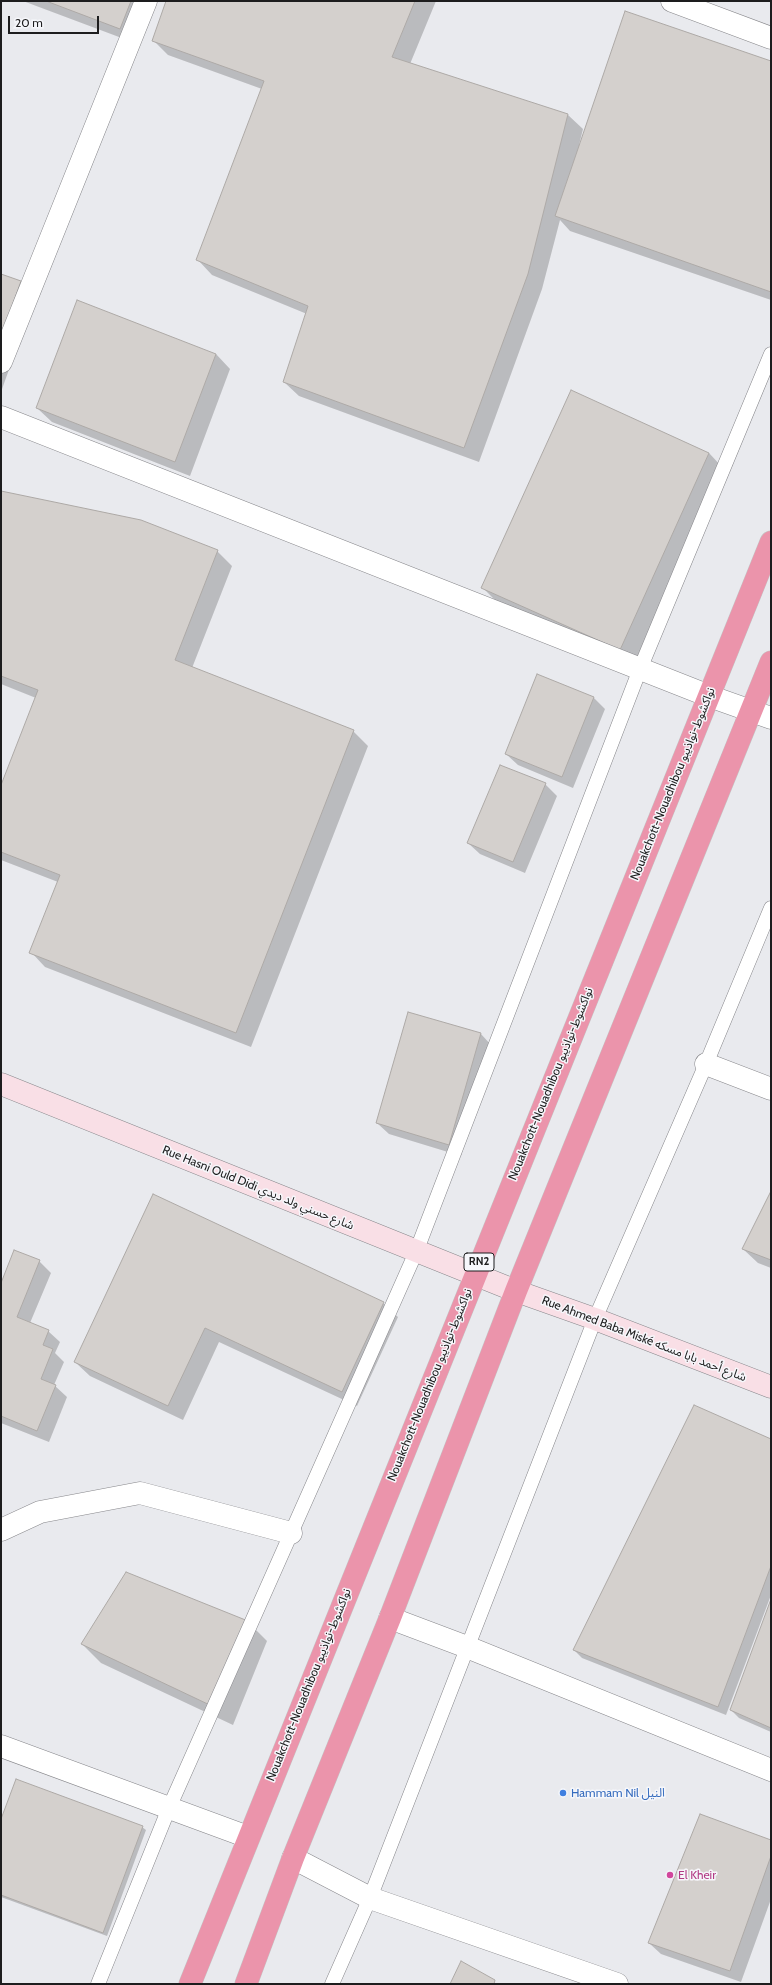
<!DOCTYPE html>
<meta charset="utf-8">
<style>
body{margin:0}
#map{position:relative;width:772px;height:1985px;overflow:hidden;background:#e9eaee;font-family:Cabin,sans-serif}
canvas{display:block}
.frame{position:absolute;inset:0;border:2px solid #1d1d1e;pointer-events:none}
.scale{position:absolute;left:8px;top:16px;width:91px;height:18px;box-sizing:border-box;border:2px solid #1d1d1e;border-top:0;padding-left:5px;font-size:12px;line-height:14px;white-space:nowrap;color:#1d1d1e;-webkit-text-stroke:3px #f6f7fb;paint-order:stroke}
</style>
<div id="map">
<canvas width="772" height="1985"></canvas>
<div class="frame"></div>
<div class="scale">20 m</div>
</div>
<script>
const context = document.querySelector('canvas').getContext('2d');
context.lineJoin = 'round';
function paint(path, color) {
  context.fillStyle = color;
  context.fill(path, 'evenodd');
}
function poly(rows) {
  const path = new Path2D();
  for (const r of rows) {
    path.moveTo(r[0], r[1]);
    for (let i = 2; i < r.length; i += 2) path.lineTo(r[i], r[i + 1]);
  }
  return path;
}
function trace(path, color, width, dash) {
  context.strokeStyle = color;
  context.lineWidth = width;
  context.lineCap = dash ? 'butt' : 'round';
  context.setLineDash(dash || []);
  context.stroke(path);
}
function drawText(font, color, halo, rows, align = 'center') {
  context.font = font + ' Cabin,"Noto Sans Arabic",sans-serif';
  context.lineWidth = 3;
  context.setLineDash([]);
  context.textBaseline = 'middle';
  context.strokeStyle = halo;
  context.fillStyle = color;
  for (const [text, x, y, turn = 0] of rows) {
    context.save();
    context.translate(x, y);
    context.rotate((+turn || 0) * Math.PI / 180);
    context.textAlign = isNaN(turn) ? turn : align;
    if (halo) context.strokeText(text, 0, 0);
    context.fillText(text, 0, 0);
    context.restore();
  }
}
paint(poly([
 [23,1,150,1,135,43],
 [167,1,436,1,410,64,568,115,583,129,579,145,580,145,771,62,771,300,570,231,560,220,542,289,479,462,299,396,284,382,307,314,212,275,198,260,262,89,168,55,153,40],
 [1,275,20,281,35,296,1,392],
 [216,354,230,369,190,476,52,422,37,408],
 [709,453,723,468,634,664,497,602,482,587],
 [1,492,217,551,232,566,192,668,353,731,368,746,251,1047,45,967,31,952,58,882,1,860,1,787,36,698,1,684],
 [593,697,605,709,573,788,518,765,506,754],
 [545,784,557,796,525,873,480,854,468,843],
 [409,1013,481,1034,492,1046,461,1156,389,1134,377,1123],
 [771,1193,771,1268,758,1263,743,1249],
 [153,1195,383,1303,398,1317,357,1406,219,1342,183,1420,90,1376,75,1362],
 [39,1261,51,1273,30,1323,48,1331,60,1342,55,1353,64,1362,54,1385,67,1397,49,1442,1,1423,1,1286],
 [771,1440,771,1595,726,1715,582,1658,574,1650],
 [771,1602,771,1732,739,1718,731,1710],
 [248,1622,267,1641,233,1725,101,1663,82,1644],
 [1,1822,142,1827,146,1830,107,1936,1,1897],
 [771,1841,771,1899,741,1982,661,1954,649,1943]
]), '#0003');
const building = poly([
 [46,1,131,1,120,29,46,1],
 [166,1,415,1,392,57,568,114,528,274,464,448,283,382,308,306,196,260,264,81,152,41,166,1],
 [625,11,771,61,771,292,555,216,625,11],
 [1,274,21,281,1,337,1,274],
 [77,300,216,354,175,462,36,408,77,300],
 [571,390,709,453,620,650,481,588,571,390],
 [1,491,141,520,218,550,175,660,354,730,236,1033,29,953,60,875,1,852,1,785,38,690,1,676,1,491],
 [537,674,594,697,562,777,505,754,537,674],
 [500,765,546,783,513,862,467,843,500,765],
 [408,1012,481,1033,449,1145,376,1123,408,1012],
 [771,1191,771,1260,742,1249,771,1191],
 [153,1194,384,1302,342,1392,205,1328,168,1406,74,1362,153,1194],
 [14,1250,40,1260,17,1317,49,1330,43,1345,53,1349,41,1379,56,1385,37,1431,1,1416,1,1283,14,1250],
 [694,1405,771,1439,771,1566,718,1707,573,1650,694,1405],
 [126,1572,248,1621,214,1707,81,1644,126,1572],
 [771,1599,771,1728,730,1710,771,1599],
 [16,1779,143,1826,103,1933,1,1895,1,1819,16,1779],
 [700,1814,771,1840,771,1856,730,1971,648,1943,700,1814],
 [461,1961,495,1980,494,1984,450,1984,461,1961]
]);
paint(building, '#d4d0cd');
trace(building, '#ada9a6', 1);
const lane = poly([
 [98,1984,169,1808,416,1252,640,669,771,354],
 [332,1984,370,1898,595,1319,706,1064,771,908]
]);
const street = poly([
 [672,1,771,38],
 [1,362,146,1],
 [1,417,709,696,771,718],
 [706,1064,771,1089],
 [1,1530,40,1512,140,1493,291,1533],
 [390,1618,467,1647,771,1770],
 [1,1746,248,1837],
 [293,1858,370,1898,617,1984]
]);
const secondary = poly([
 [1,1084,516,1291,595,1319,771,1387]
]);
const highway = poly([
 [190,1984,771,542],
 [246,1984,293,1858,390,1618,516,1291,771,662]
]);
trace(lane, '#87878b', 15);
trace(street, '#87878b', 23);
trace(secondary, '#87878b', 23);
trace(highway, '#c4c4c4', 23);
trace(lane, '#fff', 14);
trace(street, '#fff', 22);
trace(secondary, '#f9dfe6', 22);
trace(highway, '#eb94ab', 22);
for (const [x, y, r, color] of [
 [563,1793,4,"#3f7fe0"],
 [670,1875,4,"#d1479c"]
]) {
  const dot = new Path2D();
  dot.arc(x, y, r, 0, 2 * Math.PI);
  context.fillStyle = color;
  context.fill(dot);
  trace(dot, '#f6f7fb', 1.5);
}
for (const [x, y, w] of [
 [479,1262,30]
]) {
  const box = new Path2D();
  box.roundRect(x - w / 2, y - 9, w, 18, 3);
  context.fillStyle = '#f6f7fb';
  context.fill(box);
  trace(box, '#1d1d1e', 1);
}
drawText('bold 11px', '#1d1d1e', null, [
 ["RN2",479,1262]
]);
drawText('12px', '#1d1d1e', '#f6f7fb', [
 ["Nouakchott-Nouadhibou نواكشوط-نواذيبو",673,784,-68],
 ["Nouakchott-Nouadhibou نواكشوط-نواذيبو",551,1084,-68],
 ["Rue Hasni Ould Didi شارع حسني ولد ديدي",258,1188,22],
 ["Rue Ahmed Baba Miské شارع أحمد بابا مسكه",644,1339,21],
 ["Nouakchott-Nouadhibou نواكشوط-نواذيبو",430,1385,-68],
 ["Nouakchott-Nouadhibou نواكشوط-نواذيبو",309,1685,-68]
]);
drawText('12px', '#366cbe', '#f6f7fb', [
 ["Hammam Nil النيل",571,1793]
], 'left');
drawText('12px', '#b23c85', '#f6f7fb', [
 ["El Kheir",678,1875]
], 'left');
</script>
